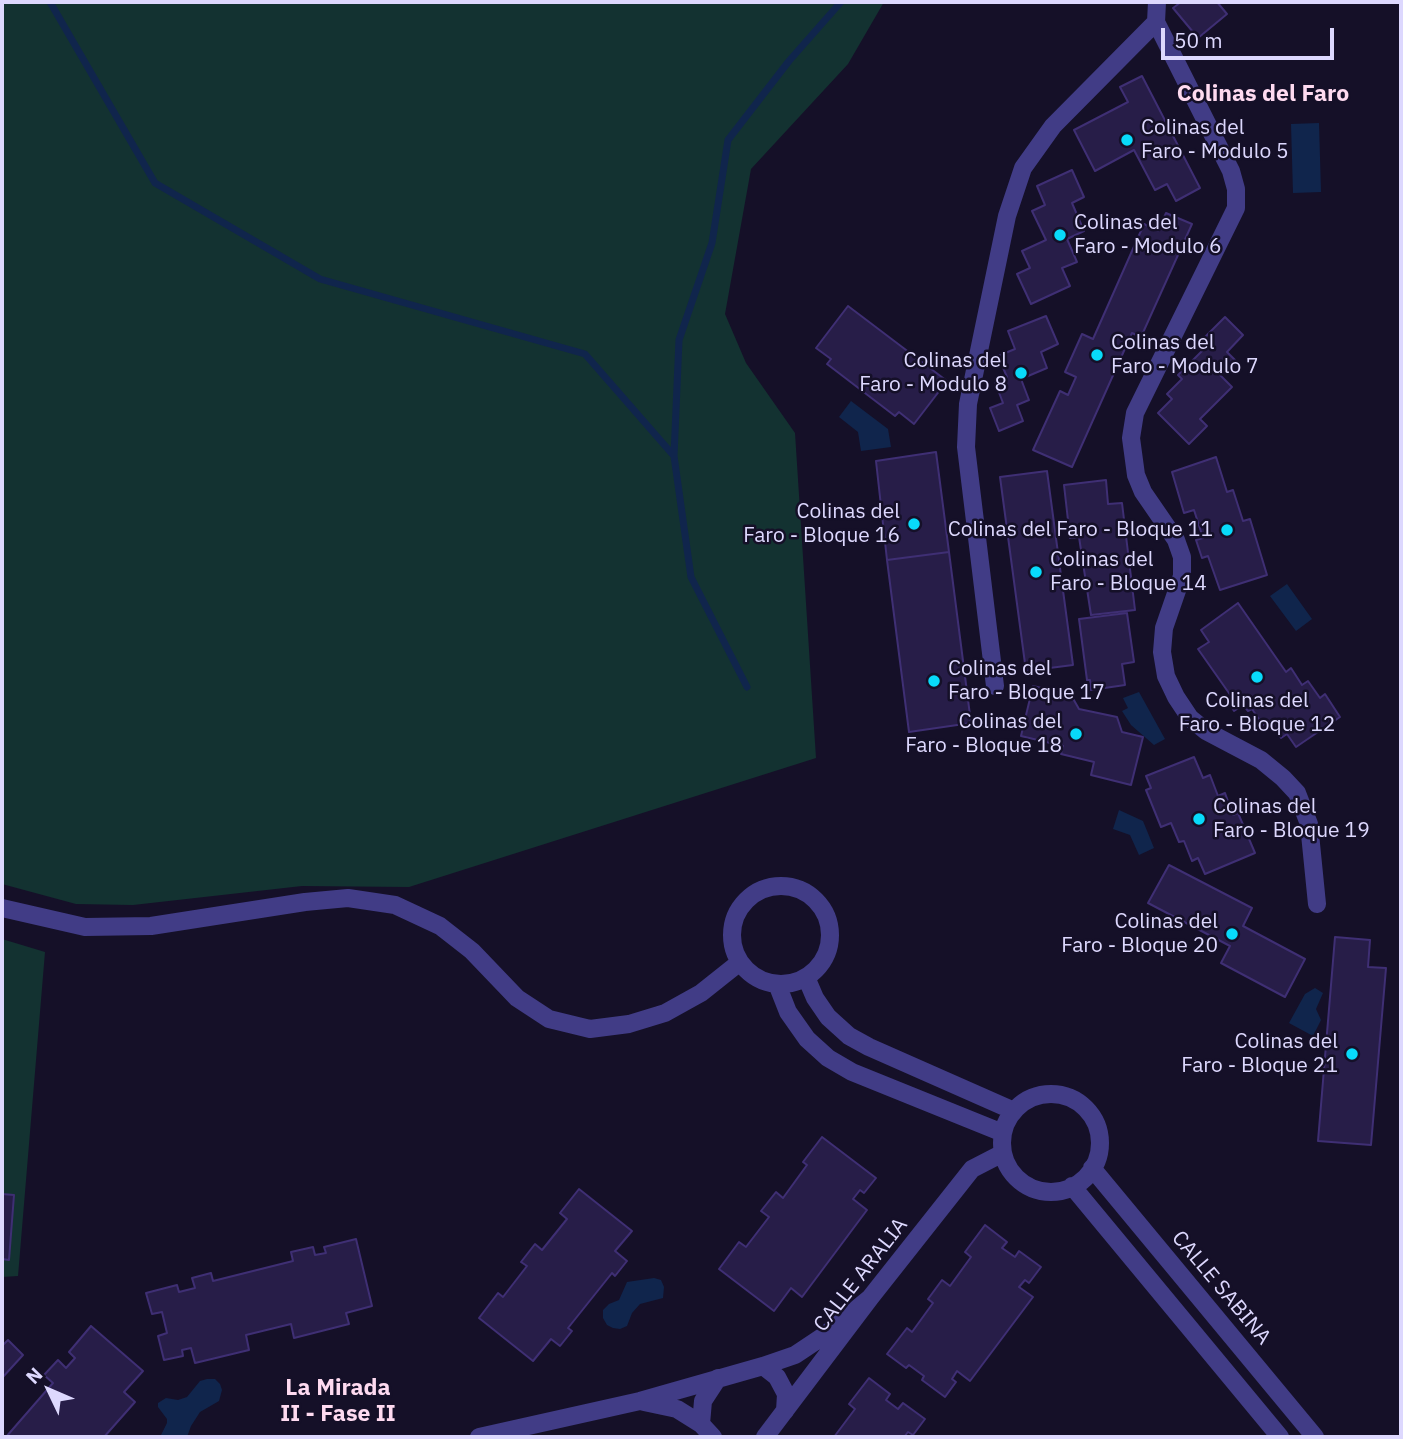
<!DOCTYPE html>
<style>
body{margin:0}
#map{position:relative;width:1403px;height:1439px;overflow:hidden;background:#151028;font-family:"IBM Plex Sans",sans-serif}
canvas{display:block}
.frame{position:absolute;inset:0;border:4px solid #ddd8fe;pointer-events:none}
.north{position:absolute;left:14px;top:1355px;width:70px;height:70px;-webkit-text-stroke:5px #151028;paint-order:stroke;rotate:314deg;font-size:19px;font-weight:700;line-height:28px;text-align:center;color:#ddd8fe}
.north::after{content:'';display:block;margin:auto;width:24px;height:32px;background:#ddd8fe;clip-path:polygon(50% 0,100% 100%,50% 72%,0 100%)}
.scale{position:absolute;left:1161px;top:28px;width:173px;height:32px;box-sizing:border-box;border:4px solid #ddd8fe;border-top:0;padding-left:9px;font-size:21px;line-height:24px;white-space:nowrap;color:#ddd8fe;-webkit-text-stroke:5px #151028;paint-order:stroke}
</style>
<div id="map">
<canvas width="1403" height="1439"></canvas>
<div class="frame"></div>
<div class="north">N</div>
<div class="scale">50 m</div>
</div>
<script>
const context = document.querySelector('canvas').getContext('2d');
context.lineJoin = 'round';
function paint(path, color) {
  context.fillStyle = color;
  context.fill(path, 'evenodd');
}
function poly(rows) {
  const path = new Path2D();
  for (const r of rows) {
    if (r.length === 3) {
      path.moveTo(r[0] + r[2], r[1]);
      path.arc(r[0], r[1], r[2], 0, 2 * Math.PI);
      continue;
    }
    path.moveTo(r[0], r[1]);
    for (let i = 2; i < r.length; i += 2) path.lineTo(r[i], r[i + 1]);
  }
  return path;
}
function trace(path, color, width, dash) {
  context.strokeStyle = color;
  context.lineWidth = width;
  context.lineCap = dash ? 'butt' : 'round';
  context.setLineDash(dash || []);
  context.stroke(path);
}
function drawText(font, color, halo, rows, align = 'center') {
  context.font = font + ' "IBM Plex Sans",sans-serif';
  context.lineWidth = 5;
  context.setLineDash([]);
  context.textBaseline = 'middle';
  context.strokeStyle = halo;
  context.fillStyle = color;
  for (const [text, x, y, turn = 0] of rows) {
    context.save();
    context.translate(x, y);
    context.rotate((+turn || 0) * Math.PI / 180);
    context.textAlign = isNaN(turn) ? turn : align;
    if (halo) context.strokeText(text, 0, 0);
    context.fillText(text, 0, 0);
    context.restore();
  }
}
paint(poly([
 [2,2,884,2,848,64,751,169,725,314,746,363,795,433,816,758,409,887,302,886,133,905,76,904,2,884],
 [2,939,45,952,18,1276,2,1277]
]), '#133231');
paint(poly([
 [1319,123,1321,192,1293,193,1291,124],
 [851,401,888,429,891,447,861,451,858,432,839,417],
 [1287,584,1312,619,1296,631,1270,596],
 [1139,692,1165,739,1154,745,1131,725,1122,711,1128,708,1123,698],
 [1119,810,1143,821,1154,848,1139,855,1130,835,1113,829],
 [1315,988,1323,993,1316,1009,1321,1020,1313,1036,1289,1023,1305,994],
 [654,1278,661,1280,664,1287,663,1298,640,1304,632,1313,627,1326,620,1329,613,1328,607,1325,603,1318,603,1310,609,1304,619,1300,627,1282],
 [207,1379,215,1379,220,1384,222,1390,219,1401,200,1412,191,1426,187,1437,160,1437,167,1423,167,1419,158,1407,158,1403,166,1398,178,1400,187,1397,200,1381]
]), '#10254c');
trace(poly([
 [50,2,155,183,320,279,585,354,674,456],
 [747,687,691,577,674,456,679,340,712,243,728,140,789,61,841,2]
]), '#10254c', 7);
const building = poly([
 [1181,2,1217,2,1227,14,1198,38,1173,8,1181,2],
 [1142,76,1200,188,1176,201,1167,184,1155,190,1134,150,1095,171,1074,130,1128,102,1120,87,1142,76],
 [1072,170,1084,197,1072,203,1084,231,1067,239,1077,262,1062,268,1070,286,1031,304,1017,274,1030,268,1022,251,1046,240,1032,211,1045,205,1037,186,1072,170],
 [1166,213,1192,224,1141,337,1132,333,1072,467,1033,450,1060,391,1068,395,1076,377,1065,372,1082,334,1093,339,1144,224,1158,231,1166,213],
 [848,306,947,381,914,424,899,412,895,416,827,364,831,359,816,348,848,306],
 [1046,316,1058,344,1041,352,1047,368,1021,379,1029,400,1017,405,1023,421,999,431,990,408,1003,403,995,382,1007,377,998,356,1015,349,1008,331,1046,316],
 [1225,317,1243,335,1227,352,1235,360,1220,375,1232,387,1200,419,1207,426,1189,444,1158,413,1172,399,1167,394,1182,379,1178,375,1208,345,1203,339,1225,317],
 [936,452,949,552,887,560,876,461,936,452],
 [1216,457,1227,492,1233,490,1243,521,1250,519,1267,575,1220,590,1208,556,1202,558,1196,540,1203,538,1194,510,1184,513,1172,472,1216,457],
 [1047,471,1073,665,1026,671,1000,477,1047,471],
 [1106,480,1108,504,1122,503,1135,610,1091,615,1079,537,1070,538,1064,485,1106,480],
 [949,552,971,723,909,732,887,560,949,552],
 [1238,603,1286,672,1291,668,1302,685,1308,681,1320,698,1325,694,1340,717,1296,747,1287,734,1281,738,1269,721,1263,725,1252,709,1248,711,1243,705,1234,711,1227,699,1231,696,1198,649,1209,642,1201,630,1238,603],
 [1127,613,1134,662,1122,664,1125,685,1091,690,1090,680,1087,680,1079,619,1127,613],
 [1033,686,1071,695,1079,709,1117,717,1122,732,1143,737,1131,785,1091,775,1094,762,1061,754,1063,746,1021,736,1033,686],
 [1194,757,1203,778,1210,775,1218,796,1225,793,1233,815,1238,813,1255,853,1205,874,1198,858,1192,861,1184,841,1179,842,1171,823,1161,827,1146,790,1151,788,1146,776,1194,757],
 [1169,865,1252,908,1243,926,1305,959,1285,997,1221,963,1230,946,1148,903,1169,865],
 [1335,937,1370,940,1368,967,1386,968,1371,1145,1318,1141,1335,937],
 [822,1137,876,1178,864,1193,860,1190,853,1199,867,1210,802,1297,791,1288,774,1311,719,1269,739,1242,746,1247,769,1217,761,1211,776,1192,783,1198,807,1165,803,1162,822,1137],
 [579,1189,632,1231,615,1251,627,1261,615,1276,612,1273,568,1328,572,1331,560,1346,551,1339,533,1361,479,1318,498,1293,503,1297,527,1266,521,1262,535,1244,542,1250,567,1219,560,1213,579,1189],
 [2,1194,14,1195,9,1260,2,1259,2,1194],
 [985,1225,1007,1242,1002,1248,1015,1257,1019,1251,1041,1267,1029,1283,1025,1280,1019,1287,1033,1297,970,1381,957,1371,952,1379,956,1382,945,1397,922,1380,924,1376,909,1365,906,1368,887,1354,907,1328,912,1332,933,1303,928,1299,942,1280,950,1286,971,1257,965,1252,985,1225],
 [356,1239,372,1306,346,1313,349,1324,294,1338,291,1324,246,1335,249,1350,195,1363,191,1348,182,1350,183,1356,164,1360,158,1336,167,1333,162,1312,152,1314,146,1293,177,1285,179,1292,195,1288,192,1278,211,1273,213,1281,293,1261,291,1252,313,1247,315,1255,326,1253,324,1247,356,1239],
 [91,1326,143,1371,124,1392,135,1402,104,1437,6,1437,53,1383,44,1375,58,1360,66,1368,75,1358,69,1352,91,1326],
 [8,1340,23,1355,2,1378,2,1346,8,1340],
 [869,1378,890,1394,886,1400,898,1409,903,1403,925,1419,913,1435,908,1432,904,1437,834,1437,855,1409,849,1404,869,1378]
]);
paint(building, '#271d48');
trace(building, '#3f2f74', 2);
trace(poly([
 [1157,2,1156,22,1231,171,1236,189,1236,208,1135,413,1131,438,1136,475,1143,492,1176,540,1182,557,1182,576,1164,628,1162,652,1166,676,1176,697,1190,718,1206,731,1261,760,1283,778,1297,793,1309,824,1317,904],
 [995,686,966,447,968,404,1007,216,1023,168,1053,126,1156,22],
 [781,935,49],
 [2,908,85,927,151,926,305,902,348,898,395,905,440,926,472,951,517,998,549,1019,590,1029,629,1024,665,1013,701,993,740,962],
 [806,977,815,998,828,1017,849,1036,869,1047,1014,1111],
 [777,984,788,1012,807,1039,828,1058,852,1072,1003,1133],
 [1051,1143,49],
 [1092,1168,1315,1437],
 [1072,1186,1280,1437],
 [763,1366,777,1377,786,1394,785,1411],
 [644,1402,677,1409,701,1424,713,1437],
 [701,1424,703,1401,718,1378],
 [479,1437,640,1401,763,1366,795,1355,825,1335,870,1298],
 [765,1437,870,1298,972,1169,1003,1153]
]), '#413c86', 18);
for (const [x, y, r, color] of [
 [1127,140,7,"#08dafa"],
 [1060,235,7,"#08dafa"],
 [1097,355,7,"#08dafa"],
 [1021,373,7,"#08dafa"],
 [914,524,7,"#08dafa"],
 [1227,530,7,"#08dafa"],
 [1036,572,7,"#08dafa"],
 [1257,677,7,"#08dafa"],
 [934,681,7,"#08dafa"],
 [1076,734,7,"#08dafa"],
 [1199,819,7,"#08dafa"],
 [1232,934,7,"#08dafa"],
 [1352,1054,7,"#08dafa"]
]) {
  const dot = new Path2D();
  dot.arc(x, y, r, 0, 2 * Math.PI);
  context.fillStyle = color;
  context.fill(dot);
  trace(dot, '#151028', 2.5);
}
drawText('21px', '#ddd8fe', '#151028', [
 ["Colinas del",1141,128],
 ["Faro - Modulo 5",1141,152],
 ["Colinas del",1074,223],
 ["Faro - Modulo 6",1074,247],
 ["Colinas del",1111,343],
 ["Faro - Modulo 7",1111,367],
 ["Colinas del",1007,361,"right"],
 ["Faro - Modulo 8",1007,385,"right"],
 ["Colinas del",900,512,"right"],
 ["Faro - Bloque 16",900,536,"right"],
 ["Colinas del Faro - Bloque 11",1213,530,"right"],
 ["Colinas del",1050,560],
 ["Faro - Bloque 14",1050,584],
 ["Colinas del",948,669],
 ["Faro - Bloque 17",948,693],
 ["Colinas del",1257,701,"center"],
 ["Faro - Bloque 12",1257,725,"center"],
 ["Colinas del",1062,722,"right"],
 ["Faro - Bloque 18",1062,746,"right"],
 ["Colinas del",1213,807],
 ["Faro - Bloque 19",1213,831],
 ["Colinas del",1218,922,"right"],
 ["Faro - Bloque 20",1218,946,"right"],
 ["Colinas del",1338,1042,"right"],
 ["Faro - Bloque 21",1338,1066,"right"]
], 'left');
drawText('21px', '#ddd8fe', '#151028', [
 ["CALLE ARALIA",861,1275,-52],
 ["CALLE SABINA",1221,1288,50]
]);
drawText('bold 23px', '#fedaf0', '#151028', [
 ["Colinas del Faro",1263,94],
 ["La Mirada",338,1388],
 ["II - Fase II",338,1414]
]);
</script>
